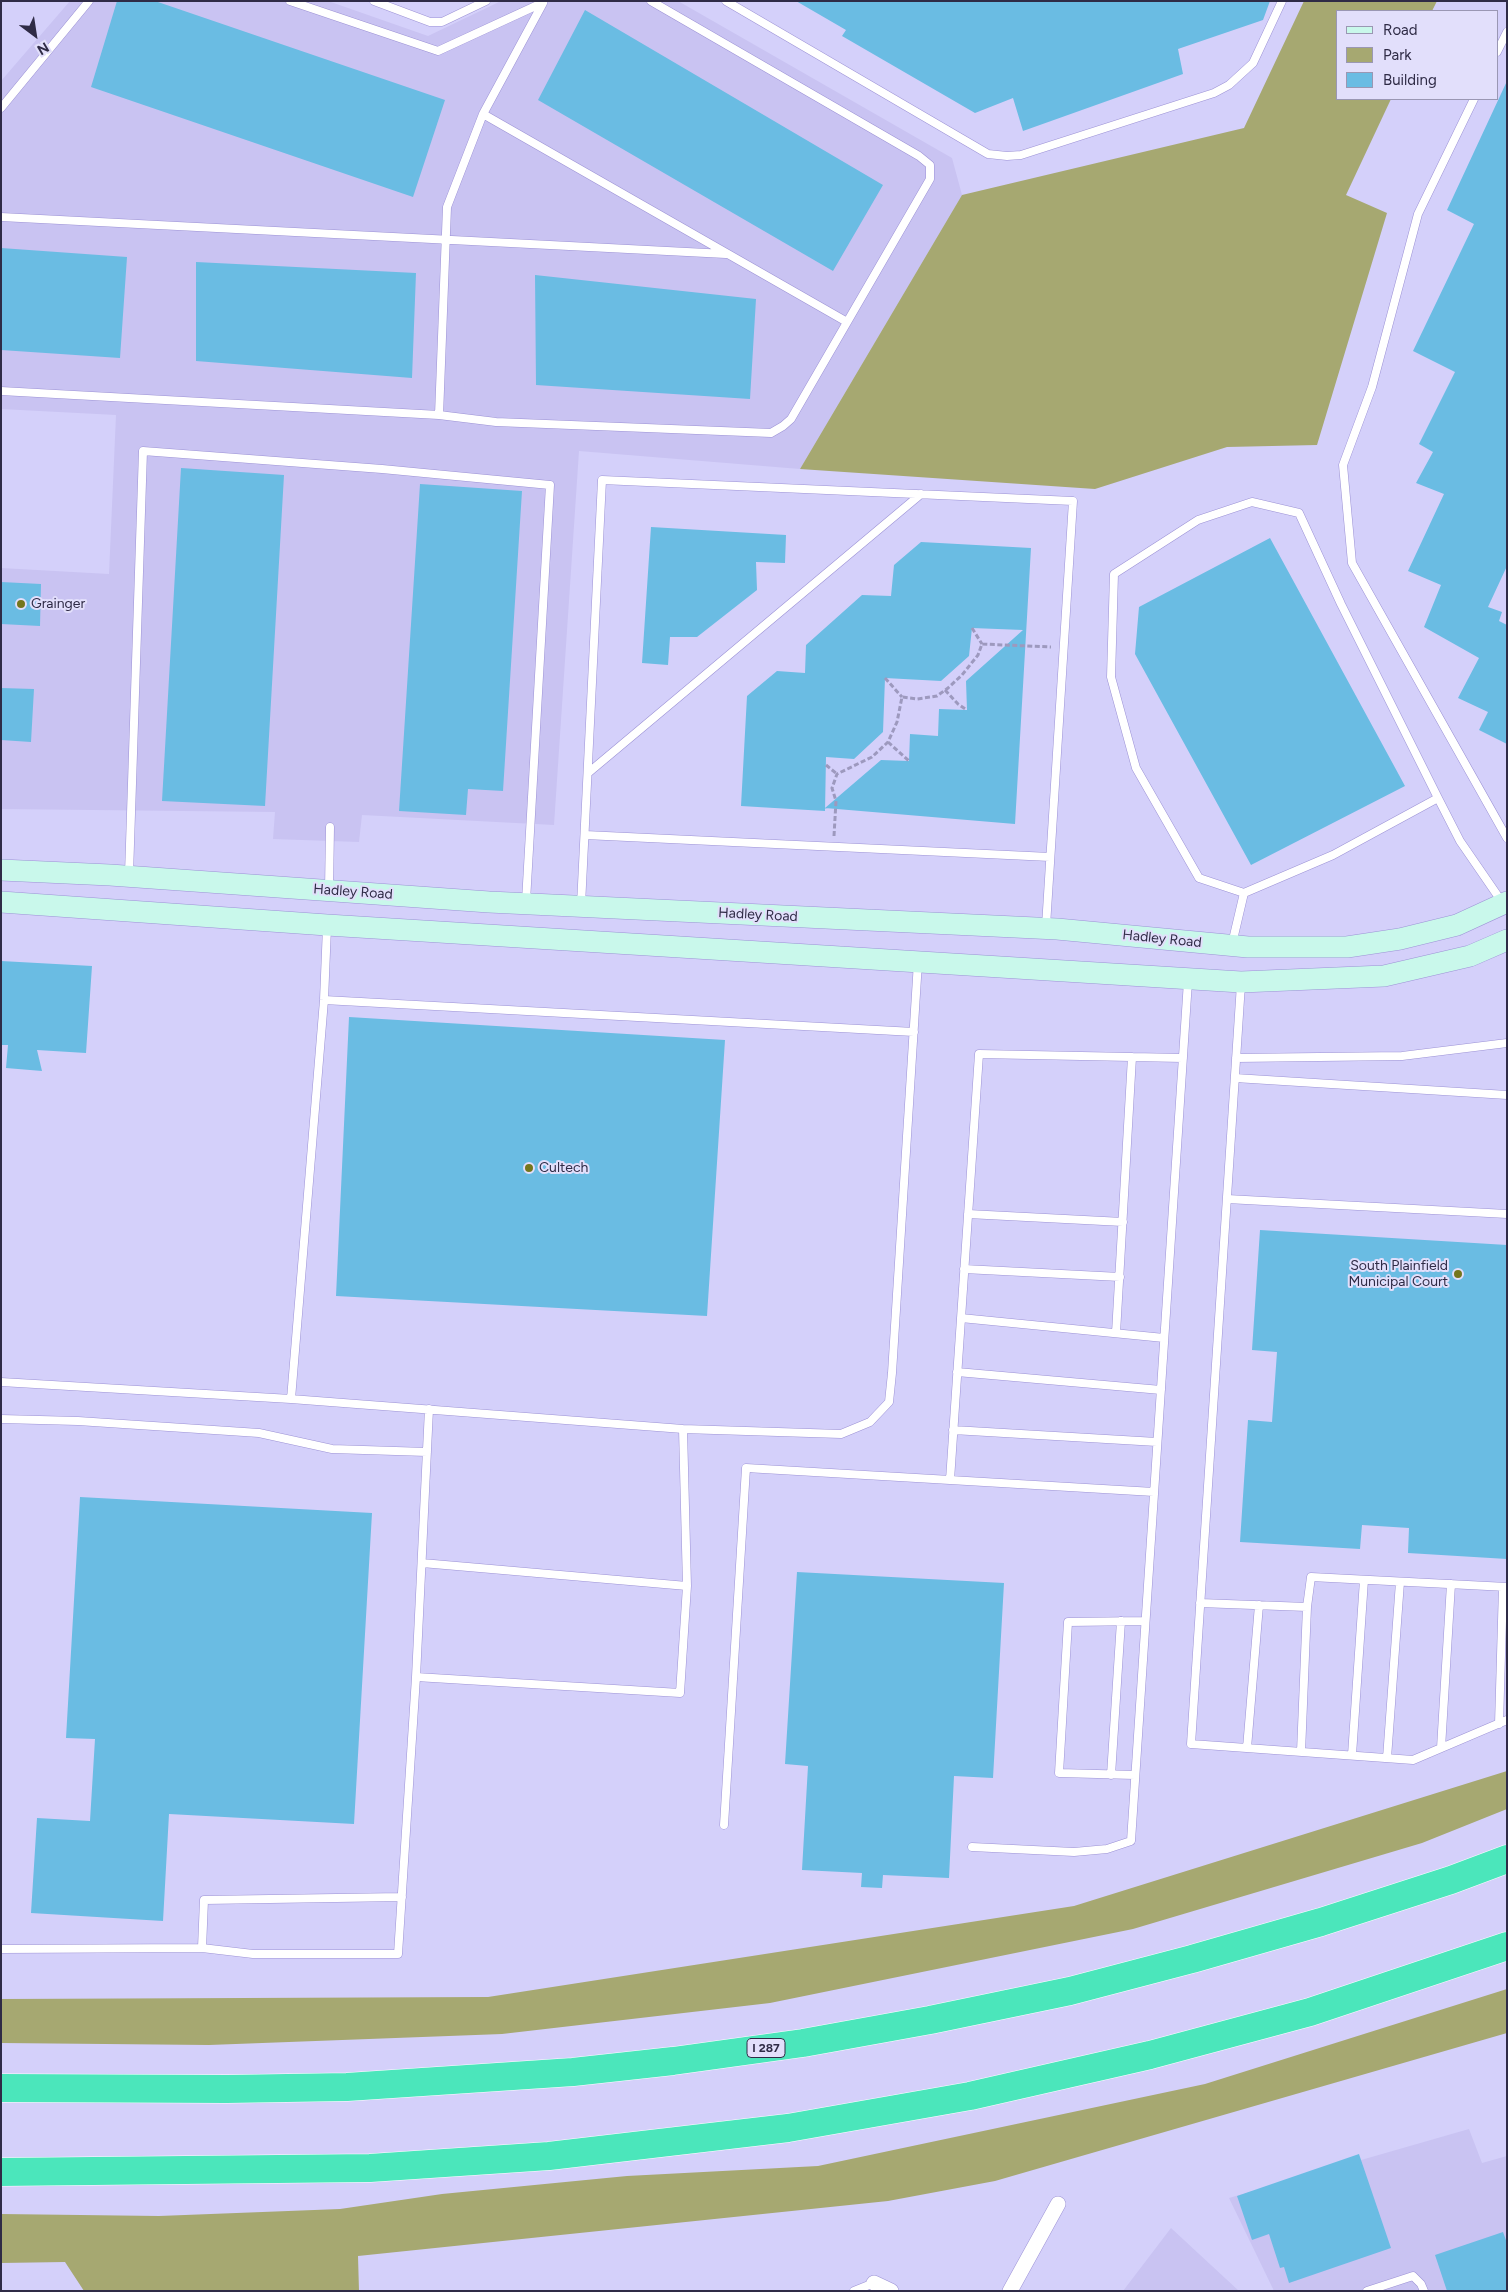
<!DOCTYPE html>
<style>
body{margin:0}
#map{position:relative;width:1508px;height:2292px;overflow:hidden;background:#d4d0fa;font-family:Figtree,sans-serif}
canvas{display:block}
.frame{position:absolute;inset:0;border:2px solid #2f2b46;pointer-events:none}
.legend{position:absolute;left:1336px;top:10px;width:162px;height:90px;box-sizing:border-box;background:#e2dffb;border:1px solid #9a97b3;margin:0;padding:6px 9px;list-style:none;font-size:15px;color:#2f2b46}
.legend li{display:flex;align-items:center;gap:10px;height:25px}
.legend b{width:25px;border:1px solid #9a97b3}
.north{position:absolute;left:10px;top:10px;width:50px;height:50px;-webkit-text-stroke:4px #e2dffb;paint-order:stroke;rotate:149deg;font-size:14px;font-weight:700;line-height:20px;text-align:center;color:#2f2b46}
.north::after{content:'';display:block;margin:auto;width:18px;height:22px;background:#2f2b46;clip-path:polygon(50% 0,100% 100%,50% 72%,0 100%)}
</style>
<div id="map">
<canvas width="1508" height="2292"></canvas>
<div class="frame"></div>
<ul class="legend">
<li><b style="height:6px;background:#c9f8eb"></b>Road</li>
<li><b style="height:14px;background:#a6a871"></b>Park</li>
<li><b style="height:14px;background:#6abce3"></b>Building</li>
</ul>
<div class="north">N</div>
</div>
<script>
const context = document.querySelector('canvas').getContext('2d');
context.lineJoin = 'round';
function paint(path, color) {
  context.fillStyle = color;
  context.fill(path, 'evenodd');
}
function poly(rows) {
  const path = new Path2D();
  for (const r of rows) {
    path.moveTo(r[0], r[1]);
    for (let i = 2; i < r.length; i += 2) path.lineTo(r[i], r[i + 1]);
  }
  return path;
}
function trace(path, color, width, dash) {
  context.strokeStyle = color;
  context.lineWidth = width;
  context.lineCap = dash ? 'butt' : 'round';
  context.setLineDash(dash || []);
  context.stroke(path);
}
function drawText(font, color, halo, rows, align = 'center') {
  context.font = font + ' Figtree,sans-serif';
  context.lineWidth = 4;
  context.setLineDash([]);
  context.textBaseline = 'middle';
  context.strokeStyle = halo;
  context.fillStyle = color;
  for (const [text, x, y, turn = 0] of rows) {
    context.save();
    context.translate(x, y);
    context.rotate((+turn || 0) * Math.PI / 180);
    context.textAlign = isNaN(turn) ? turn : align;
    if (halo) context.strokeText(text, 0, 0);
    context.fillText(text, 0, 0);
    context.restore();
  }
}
paint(poly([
 [70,1,328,1,428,36,501,1,678,1,952,158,962,195,800,469,579,451,554,825,362,815,359,842,273,839,275,812,1,809,1,568,109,574,116,415,1,409,1,81],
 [1469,2129,1482,2163,1507,2156,1507,2291,1274,2291,1229,2198],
 [1171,2228,1239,2291,1123,2291]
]), '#c9c3f2');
paint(poly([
 [1304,1,1437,1,1432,11,1337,11,1337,99,1391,99,1346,195,1387,213,1317,445,1227,447,1095,489,800,469,962,195,1244,128],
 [1507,1771,1507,1809,1422,1843,1133,1929,770,2003,502,2034,209,2045,1,2043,1,1999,488,1997,1074,1906],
 [1507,1989,1507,2033,995,2181,888,2201,358,2256,359,2291,84,2291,65,2262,1,2263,1,2214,159,2216,340,2209,442,2194,627,2176,818,2166,1205,2084]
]), '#a6a871');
paint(poly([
 [117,1,155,1,445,100,413,197,91,87],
 [796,1,1270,1,1263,20,1178,49,1183,74,1023,131,1013,98,975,113,842,36,846,30],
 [585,10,883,185,833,271,538,100],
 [1507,81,1507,566,1488,607,1502,612,1499,621,1507,625,1507,744,1479,730,1488,712,1458,698,1479,658,1424,627,1441,585,1408,571,1444,494,1416,483,1433,452,1419,444,1455,372,1413,351,1474,224,1447,210],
 [1,248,127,257,120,358,1,350],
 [196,262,416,273,412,378,196,361],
 [535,275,756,299,750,399,536,385],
 [181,468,284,475,265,806,162,801],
 [420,484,522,491,503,791,468,789,466,815,399,811],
 [651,527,786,535,785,563,756,562,757,590,697,637,670,637,668,665,642,663],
 [1270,538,1405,786,1251,865,1135,654,1139,607],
 [921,542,1031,548,1015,824,825,808,881,760,909,761,910,734,938,736,939,709,967,710,966,681,1023,630,972,628,969,656,941,681,885,678,883,732,854,759,826,757,825,811,741,806,747,696,777,671,805,673,806,645,862,595,891,596,894,565],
 [1,582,41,584,40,626,1,624],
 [1,688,34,689,31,742,1,740],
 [1,961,92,966,86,1053,37,1050,42,1071,6,1068,8,1045,1,1045],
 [349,1017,725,1040,707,1316,336,1296],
 [1260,1230,1507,1245,1507,1559,1408,1553,1409,1528,1362,1525,1360,1549,1240,1542,1248,1420,1272,1422,1277,1352,1252,1350],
 [80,1497,372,1513,354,1824,169,1814,163,1921,31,1913,37,1818,90,1821,95,1739,66,1738],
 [797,1572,1004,1583,993,1778,954,1776,949,1878,883,1875,882,1888,861,1887,862,1873,802,1870,808,1766,785,1764],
 [1359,2154,1391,2248,1289,2283,1284,2267,1280,2268,1269,2234,1252,2240,1237,2196],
 [1503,2232,1507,2243,1507,2291,1447,2291,1435,2255]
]), '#6abce3');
const lane = poly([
 [290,1,438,51,542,3],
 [374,1,430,22,442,22,486,1],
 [726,1,988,154,1007,156,1021,155,1214,93,1229,85,1253,63,1282,1],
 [1497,52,1507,32],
 [1474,99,1418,214,1372,387,1343,465,1352,563,1507,838],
 [1,108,89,1],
 [483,114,847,322],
 [1,217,726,254],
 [1,391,439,415,496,422,771,433,783,426,791,419,930,179,930,165,919,156,651,1],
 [439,415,447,207,483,114,543,3],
 [588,773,921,494],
 [1438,798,1333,855,1244,893,1199,878,1136,768,1111,677,1114,574,1198,520,1252,502,1299,513,1341,604,1438,798,1460,841,1502,902],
 [585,835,1050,857],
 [129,874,143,451,382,469,550,485,526,901],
 [329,890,330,827],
 [581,905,602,480,1073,501,1046,926],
 [1232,944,1244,893],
 [1241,984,1191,1744,1413,1760,1507,1720],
 [324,1000,914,1032],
 [1236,1058,1402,1056,1507,1043],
 [1235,1078,1507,1095],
 [1227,1199,1507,1214],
 [968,1214,1123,1222],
 [964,1269,1120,1277],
 [961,1318,1164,1338],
 [1116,1333,1132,1057],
 [957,1372,1161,1390],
 [1,1382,291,1399,683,1429,841,1434,870,1422,889,1402,892,1373,918,962],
 [291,1399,324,1000,327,927],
 [1,1419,78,1421,259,1433,332,1449,427,1452],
 [953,1430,1157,1442],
 [950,1480,979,1054,1183,1058],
 [422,1563,687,1586],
 [1200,1603,1307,1607,1311,1577,1507,1587],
 [416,1677,680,1693,687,1586,683,1429],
 [1499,1724,1503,1587],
 [1247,1748,1259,1605],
 [1441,1748,1451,1584],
 [1301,1752,1307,1607],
 [1352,1755,1364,1580],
 [1387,1758,1400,1582],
 [1111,1775,1121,1621],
 [1135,1775,1059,1773,1068,1622,1145,1621],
 [724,1825,746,1468,1154,1492],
 [972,1847,1074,1852,1107,1849,1131,1841,1188,981],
 [202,1948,204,1900,402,1897],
 [1,1949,202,1948,253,1954,398,1954,416,1677,429,1409],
 [854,2291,874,2283],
 [1367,2291,1413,2276,1421,2284,1424,2291]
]);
const street = poly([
 [874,2283,891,2291],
 [1010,2291,1058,2204]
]);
const secondary = poly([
 [1,870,110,875,489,902,1057,929,1248,947,1347,947,1400,939,1457,925,1507,902],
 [1,902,327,925,1241,982,1384,976,1470,956,1507,940]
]);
const highway = poly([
 [1,2088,227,2089,347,2087,573,2072,673,2061,803,2043,930,2020,1070,1991,1192,1959,1321,1922,1451,1880,1507,1859],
 [1,2172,370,2168,549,2156,788,2128,970,2096,1150,2055,1310,2012,1507,1946]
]);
trace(lane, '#9c92d5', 9);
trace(street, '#9c92d5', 16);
trace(secondary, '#9c92d5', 22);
trace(highway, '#fff', 29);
trace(poly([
 [972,628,982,644],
 [885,678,902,697],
 [945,690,958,704,967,710],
 [888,742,909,761],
 [826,765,837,774],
 [834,836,836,801,832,788,837,774,872,757,888,742,897,722,902,697,917,699,937,696,948,688,962,675,978,655,982,644,1051,647]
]), '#9d99be', 3, [5, 2.5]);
trace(lane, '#fff', 8);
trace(street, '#fff', 15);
trace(secondary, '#c9f8eb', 21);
trace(highway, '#4be6bb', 28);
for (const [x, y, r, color] of [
 [21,604,5,"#75761d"],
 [529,1168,5,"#75761d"],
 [1458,1274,5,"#75761d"]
]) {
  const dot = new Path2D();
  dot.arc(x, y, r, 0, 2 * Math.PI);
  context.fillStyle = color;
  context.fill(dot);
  trace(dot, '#e2dffb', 2);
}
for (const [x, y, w] of [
 [766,2048,38]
]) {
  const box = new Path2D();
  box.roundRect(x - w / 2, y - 9.5, w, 19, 4);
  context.fillStyle = '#e2dffb';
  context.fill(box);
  trace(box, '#2f2b46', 1);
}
drawText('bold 12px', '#2f2b46', null, [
 ["I 287",766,2048]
]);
drawText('14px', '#2f2b46', '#e2dffb', [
 ["Grainger",31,604],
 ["Cultech",539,1168],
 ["South Plainfield",1448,1266,"right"],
 ["Municipal Court",1448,1282,"right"]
], 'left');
drawText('14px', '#2f2b46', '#e2dffb', [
 ["Hadley Road",353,892,4],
 ["Hadley Road",758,915,3],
 ["Hadley Road",1162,939,6]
]);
</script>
